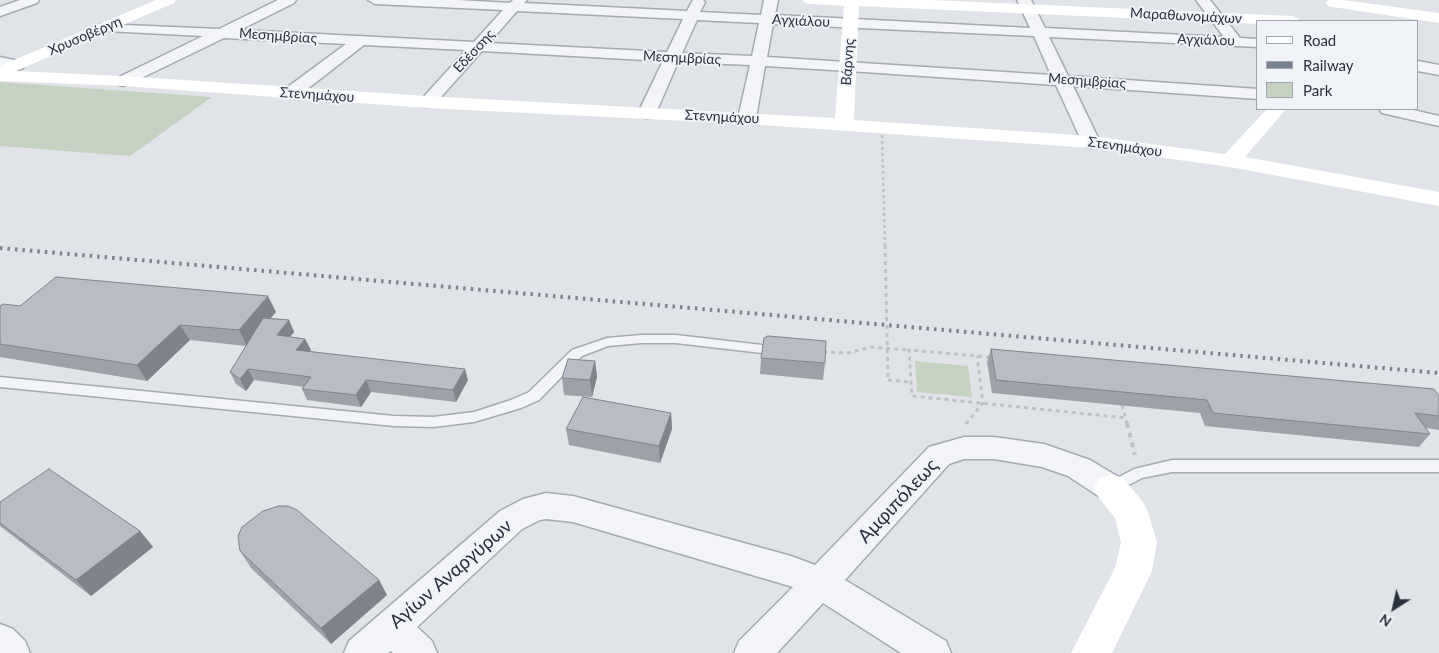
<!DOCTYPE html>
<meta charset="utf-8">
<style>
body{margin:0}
#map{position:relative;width:1439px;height:653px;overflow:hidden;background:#e0e3e8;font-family:Lato,sans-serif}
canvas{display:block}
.legend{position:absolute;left:1256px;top:20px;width:162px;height:90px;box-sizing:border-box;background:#eff2f6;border:1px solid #a0a5ad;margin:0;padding:6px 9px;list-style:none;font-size:15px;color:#29313f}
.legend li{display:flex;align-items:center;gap:10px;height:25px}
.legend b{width:25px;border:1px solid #a0a5ad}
.north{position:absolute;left:1369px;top:583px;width:50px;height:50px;-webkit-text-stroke:4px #eff2f6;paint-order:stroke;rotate:215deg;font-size:14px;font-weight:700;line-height:20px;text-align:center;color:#29313f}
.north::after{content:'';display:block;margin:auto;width:18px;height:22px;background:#29313f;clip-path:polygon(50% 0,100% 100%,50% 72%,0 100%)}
</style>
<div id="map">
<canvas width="1439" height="653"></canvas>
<ul class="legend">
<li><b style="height:6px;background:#fff"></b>Road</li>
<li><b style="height:6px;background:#7a8391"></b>Railway</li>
<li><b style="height:14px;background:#c6d2c1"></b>Park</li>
</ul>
<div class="north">N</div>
</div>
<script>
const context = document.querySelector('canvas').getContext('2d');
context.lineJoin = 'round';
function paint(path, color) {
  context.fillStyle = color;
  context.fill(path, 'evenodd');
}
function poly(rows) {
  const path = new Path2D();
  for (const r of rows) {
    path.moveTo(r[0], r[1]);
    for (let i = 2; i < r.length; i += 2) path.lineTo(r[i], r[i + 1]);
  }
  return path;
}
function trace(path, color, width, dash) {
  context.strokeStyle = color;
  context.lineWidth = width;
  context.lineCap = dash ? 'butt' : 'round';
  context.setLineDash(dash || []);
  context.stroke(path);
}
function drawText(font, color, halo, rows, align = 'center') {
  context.font = font + ' Lato,sans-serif';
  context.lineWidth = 4;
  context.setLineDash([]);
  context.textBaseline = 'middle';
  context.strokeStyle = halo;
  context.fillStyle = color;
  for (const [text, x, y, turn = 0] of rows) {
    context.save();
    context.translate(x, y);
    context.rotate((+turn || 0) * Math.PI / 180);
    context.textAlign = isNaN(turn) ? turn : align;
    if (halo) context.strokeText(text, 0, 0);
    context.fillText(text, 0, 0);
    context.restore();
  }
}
paint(poly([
 [0,82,212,97,130,156,0,146],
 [915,361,968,366,972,397,917,392]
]), '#c6d2c1');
const lane = poly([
 [641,335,676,335,762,345,768,349,762,353,676,343,641,343,608,346,582,356,539,400,521,408,474,422,433,427,394,426,0,387,0,377,394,416,433,417,474,412,511,400,529,392,572,350,607,338,641,335],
 [1172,460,1439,460,1439,472,1172,472,1142,478,1111,494,1106,492,1103,488,1106,484,1134,469,1172,460]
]);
const street = poly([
 [20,0,39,0,37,3,0,16,0,7,20,0],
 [278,0,296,0,294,3,240,30,474,42,503,10,375,4,368,0,458,0,510,3,513,0,527,0,524,3,687,11,693,0,703,0,705,2,700,12,761,15,764,0,778,0,775,15,1030,28,1017,0,1031,0,1045,28,1224,37,1196,0,1210,0,1240,38,1258,39,1258,47,1049,37,1068,76,1258,89,1258,99,1073,86,1100,142,1098,146,1091,148,1084,146,1082,142,1056,85,849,71,765,66,756,118,753,122,747,123,741,122,738,118,750,65,678,62,656,113,653,117,647,118,641,117,638,113,663,61,482,51,433,106,427,107,421,106,419,102,466,50,364,45,297,97,291,98,285,97,283,93,285,89,346,44,224,38,129,84,123,86,117,84,115,81,117,78,203,36,106,31,101,30,99,27,101,24,219,29,278,0],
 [517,11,683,19,667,52,489,43,517,11],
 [697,20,759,23,752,56,682,53,697,20],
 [773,24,1034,36,1051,75,767,57,773,24],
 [0,57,23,62,25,65,23,68,17,70,0,67,0,57],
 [1418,61,1439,65,1439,75,1418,71,1418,61],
 [1379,109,1409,109,1439,116,1439,126,1382,113,1379,109],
 [964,437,994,437,1044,444,1090,460,1122,479,1126,488,1122,497,1111,500,1100,497,1068,476,1042,467,994,459,964,459,949,464,845,580,946,641,951,653,901,653,823,603,777,653,734,653,739,641,793,587,573,522,546,519,540,520,522,529,417,627,432,641,437,653,393,653,391,651,388,653,344,653,349,641,500,511,523,499,546,493,573,496,791,556,815,565,929,447,964,437],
 [0,624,13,629,25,641,30,653,0,653,0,624]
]);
trace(lane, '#a5aab2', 3);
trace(street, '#a5aab2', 3);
trace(poly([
 [823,352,848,353,871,347,909,350],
 [990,357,909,350,912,396,1126,418],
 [888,380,911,382],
 [1122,405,1127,424],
 [966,424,983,403,977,356]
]), '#bec1c7', 3, [4, 4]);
trace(poly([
 [1127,423,1135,455]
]), '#bec1c7', 4, [5, 5]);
paint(lane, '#f2f4f7');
paint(street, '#f2f4f7');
paint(poly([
 [156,0,176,0,174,3,16,71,123,76,427,96,835,118,844,6,810,4,805,3,803,0,931,0,1292,16,1297,18,1300,21,1258,21,1258,24,859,6,854,120,1091,136,1225,154,1267,109,1286,109,1245,157,1439,192,1439,206,1230,167,1091,148,747,124,427,108,123,86,0,81,0,66,156,0],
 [1328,0,1343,0,1439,13,1439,23,1333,7,1328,6,1326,3,1328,0],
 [1111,474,1123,478,1143,502,1148,512,1157,542,1152,571,1112,653,1071,653,1115,568,1121,542,1115,518,1099,498,1094,488,1099,478,1111,474]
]), '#fff');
trace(poly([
 [0,248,1439,373]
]), '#7a8391', 4, [2.5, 5]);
trace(poly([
 [882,135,885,246]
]), '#bec1c7', 2.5, [3, 3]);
trace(poly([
 [885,245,888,380]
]), '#bec1c7', 3, [4, 4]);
paint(poly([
 [0,306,20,306,276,312,270,318,289,320,294,332,290,337,305,339,311,350,310,351,468,380,456,402,371,392,361,407,307,400,302,389,304,387,254,380,246,391,236,384,230,372,246,346,190,340,147,381,0,357],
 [991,349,1439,416,1439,430,1426,428,1430,434,1419,447,1205,426,1200,413,992,393,987,362],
 [761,358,825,363,823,380,760,374],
 [595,361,597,377,592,397,564,395,562,378],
 [671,413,672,429,660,463,569,445,566,429],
 [0,502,140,531,153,547,91,596,0,526],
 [240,551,379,580,387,595,331,644,251,568]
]), '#9da2a9');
paint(poly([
 [268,296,276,312,247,346,239,330],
 [289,320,294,332,282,347,277,335],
 [180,325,190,340,147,381,137,365],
 [305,339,311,350,302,361,296,350],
 [595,361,597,377,592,397,590,380],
 [248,369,254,380,246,391,240,379],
 [465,369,468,380,456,402,453,390],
 [366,380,371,392,361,407,356,395],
 [671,413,672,429,660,463,659,446],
 [140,531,153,547,91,596,76,580],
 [379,580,387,595,331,644,321,628]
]), '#80848a');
const building = poly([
 [56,277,268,296,239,330,180,325,137,365,0,344,0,306,3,304,20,306,56,277],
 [263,318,289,320,277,335,305,339,296,350,465,369,453,390,366,380,356,395,302,389,311,377,248,369,240,379,230,372,263,318],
 [768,336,826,341,825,363,761,358,764,338,768,336],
 [991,349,1434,389,1439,396,1439,416,1415,413,1430,434,1213,413,1207,400,996,380,991,349],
 [568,359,595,361,590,380,562,378,568,359],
 [583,397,671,413,659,446,566,429,583,397],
 [49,469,140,531,76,580,0,523,0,502,49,469],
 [279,506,288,506,297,510,379,580,321,628,240,551,238,536,242,527,263,511,279,506]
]);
paint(building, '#b7bcc5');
trace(building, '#80848a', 1);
drawText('14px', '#29313f', '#eff2f6', [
 ["Μαραθωνομάχων",1186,16,3],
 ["Αγχιάλου",801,21,3],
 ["Χρυσοβέργη",85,36,-23],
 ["Μεσημβρίας",278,36,4],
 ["Αγχιάλου",1206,40,2],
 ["Εδέσσης",474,51,-47],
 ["Μεσημβρίας",682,58,3],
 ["Βάρνης",848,62,-86],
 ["Μεσημβρίας",1087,81,4],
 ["Στενημάχου",317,95,4],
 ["Στενημάχου",722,117,3],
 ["Στενημάχου",1125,147,8]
]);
drawText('19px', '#29313f', '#eff2f6', [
 ["Αμφιπόλεως",898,501,-47],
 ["Αγίων Αναργύρων",451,574,-41]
]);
</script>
